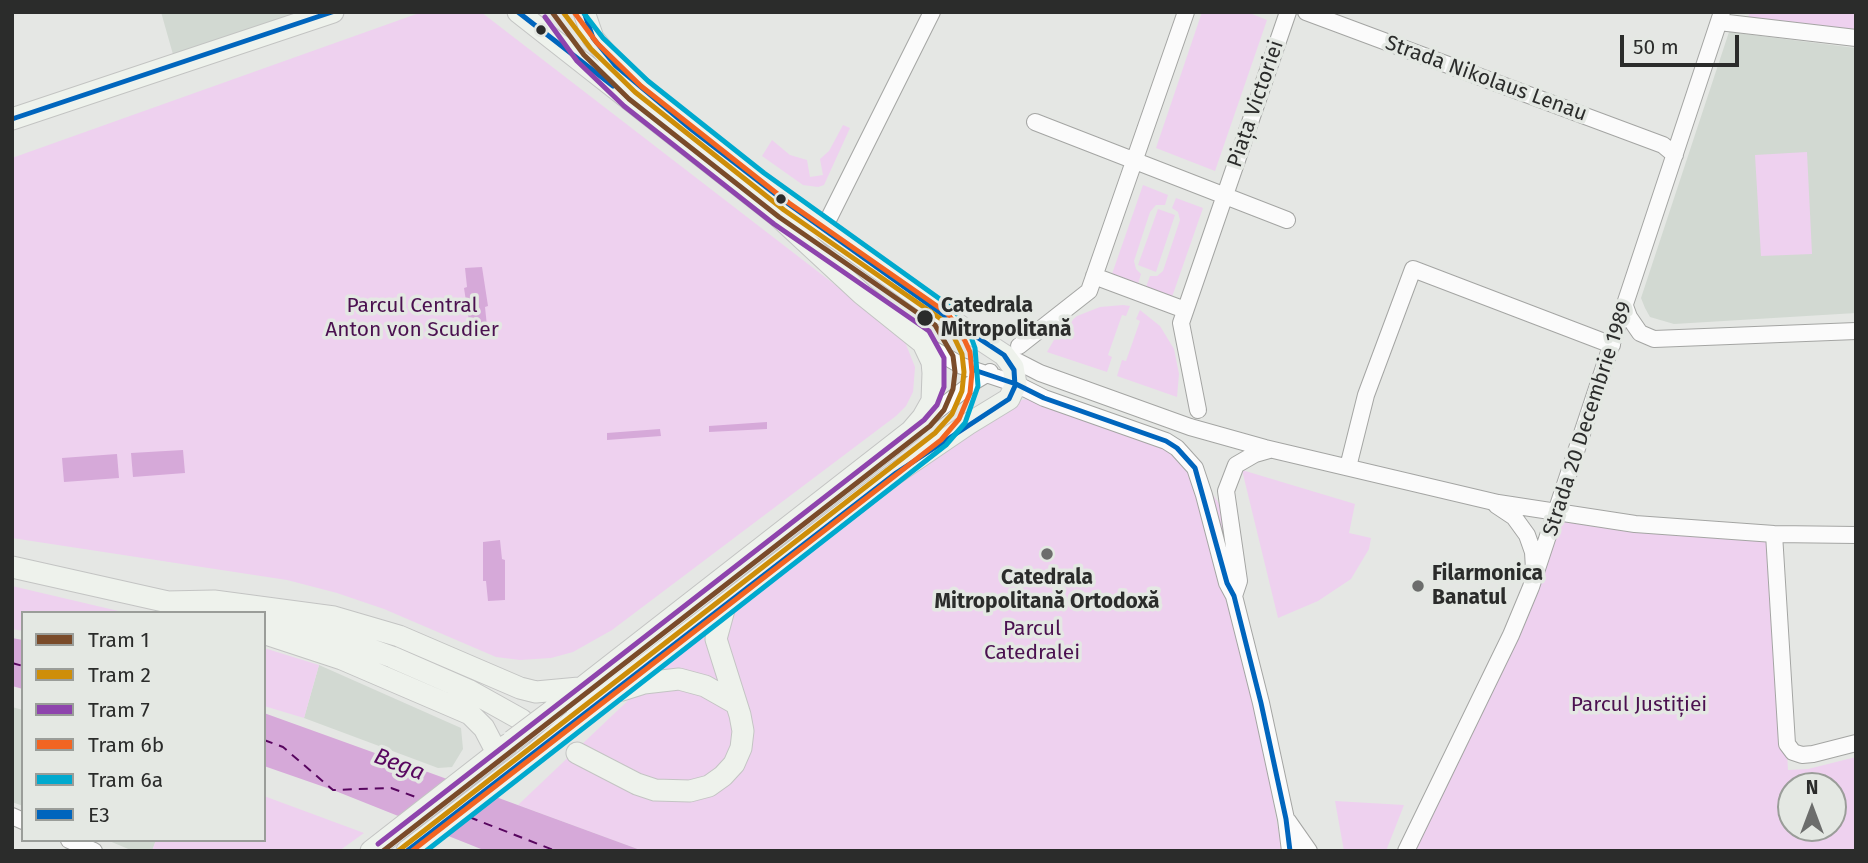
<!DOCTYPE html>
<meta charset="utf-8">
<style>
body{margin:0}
#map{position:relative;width:1868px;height:863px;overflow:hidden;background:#e5e7e4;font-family:"Fira Sans",sans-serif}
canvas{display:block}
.frame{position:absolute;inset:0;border:14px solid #2b2c2b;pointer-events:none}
.legend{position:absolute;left:21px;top:611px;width:245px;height:231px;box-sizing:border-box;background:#e4e8e3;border:2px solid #9a9d99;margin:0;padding:9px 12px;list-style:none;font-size:21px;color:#2b2c2b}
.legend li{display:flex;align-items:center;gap:14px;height:35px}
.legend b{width:35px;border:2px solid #9a9d99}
.north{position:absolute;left:1777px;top:772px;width:70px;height:70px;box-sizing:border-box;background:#e4e8e3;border:2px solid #9a9d99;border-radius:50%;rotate:0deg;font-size:19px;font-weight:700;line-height:28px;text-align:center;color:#2b2c2b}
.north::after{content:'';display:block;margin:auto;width:24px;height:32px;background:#6c6d6c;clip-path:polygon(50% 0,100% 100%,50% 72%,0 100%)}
.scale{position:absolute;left:1620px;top:35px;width:119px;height:32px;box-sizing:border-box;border:4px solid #2b2c2b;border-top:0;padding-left:9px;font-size:21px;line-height:24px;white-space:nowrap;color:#2b2c2b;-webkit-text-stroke:5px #e4e8e3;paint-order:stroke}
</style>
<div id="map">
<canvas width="1868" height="863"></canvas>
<div class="frame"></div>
<ul class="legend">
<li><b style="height:9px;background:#7a4b2a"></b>Tram 1</li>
<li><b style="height:9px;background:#ce8e09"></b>Tram 2</li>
<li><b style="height:9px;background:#8e44ad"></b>Tram 7</li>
<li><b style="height:9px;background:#f26522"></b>Tram 6b</li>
<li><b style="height:9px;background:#00a9ce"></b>Tram 6a</li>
<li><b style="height:9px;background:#0065bd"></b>E3</li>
</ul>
<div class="north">N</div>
<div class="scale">50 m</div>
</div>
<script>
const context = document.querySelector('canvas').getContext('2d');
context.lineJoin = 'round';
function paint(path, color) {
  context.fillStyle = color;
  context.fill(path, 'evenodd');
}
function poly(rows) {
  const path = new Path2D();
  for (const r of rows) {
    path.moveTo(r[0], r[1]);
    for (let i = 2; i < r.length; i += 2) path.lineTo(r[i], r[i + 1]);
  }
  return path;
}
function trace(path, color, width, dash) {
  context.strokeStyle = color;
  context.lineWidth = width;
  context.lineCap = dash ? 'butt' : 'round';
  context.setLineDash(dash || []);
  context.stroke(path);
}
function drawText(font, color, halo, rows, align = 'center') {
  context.font = font + ' "Fira Sans",sans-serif';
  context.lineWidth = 7;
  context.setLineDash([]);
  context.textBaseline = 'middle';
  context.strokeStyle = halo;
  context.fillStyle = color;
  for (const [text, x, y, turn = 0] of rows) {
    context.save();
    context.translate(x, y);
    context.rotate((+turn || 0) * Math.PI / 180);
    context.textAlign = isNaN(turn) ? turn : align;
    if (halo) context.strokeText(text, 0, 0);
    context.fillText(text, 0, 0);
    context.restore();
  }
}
paint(poly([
 [161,12,330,12,176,65],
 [1729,32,1856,48,1856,313,1674,324,1650,317,1645,308,1641,298],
 [319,665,461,728,463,749,452,767,438,768,304,718],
 [12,707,23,710,23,806,12,802],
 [107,840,156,840,152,851,133,851]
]), '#d2d9d2');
paint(poly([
 [422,12,481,12,895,331,905,342,915,367,913,392,906,406,896,416,612,630,573,652,551,658,520,660,496,657,384,609,337,593,287,580,12,538,12,158],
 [1202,12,1247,12,1267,20,1215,171,1156,148],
 [1750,12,1856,12,1856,33,1747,21],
 [843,125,850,128,824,185,818,187,803,185,762,156,772,140,790,155,807,160,810,177,823,175,820,159,829,151],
 [1807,152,1812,254,1761,256,1755,155],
 [1143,185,1168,195,1165,205,1156,205,1150,212,1134,261,1136,269,1141,274,1138,284,1112,274],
 [1176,198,1203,208,1172,297,1146,287,1150,276,1157,276,1163,271,1180,220,1178,212,1172,208],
 [1158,209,1175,215,1156,272,1138,265],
 [1123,305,1130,306,1126,316,1122,315,1108,355,1112,357,1107,372,1047,352,1058,333,1077,316,1100,307],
 [1140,310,1160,326,1174,349,1179,374,1177,397,1117,376,1122,360,1126,361,1140,321,1136,319],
 [1031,398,1187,457,1222,508,1282,851,643,851,518,805,658,672,657,669,841,522,1018,401],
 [1242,470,1355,504,1349,533,1371,538,1369,549,1351,579,1318,601,1278,618],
 [1556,516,1774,534,1788,770,1808,769,1856,757,1856,851,1408,851],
 [1791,786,1833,786,1833,828,1791,828],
 [12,586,127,613,23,613,23,631,12,629],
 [264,648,319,665,304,718,264,706],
 [264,796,364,833,339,851,152,851,156,840,264,840],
 [1335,801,1404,805,1386,851,1344,851]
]), '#eed1ef');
paint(poly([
 [482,267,488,306,485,307,487,326,470,327,464,288,467,287,465,268],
 [767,422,767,429,709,432,709,426],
 [660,429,661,436,607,440,607,433],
 [183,450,185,473,133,477,131,453],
 [117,454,119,478,64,482,62,458],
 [500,540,502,559,505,560,505,600,488,601,486,581,483,581,483,542],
 [12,638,23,640,23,689,12,686],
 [264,713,436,775,643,851,486,851,333,790,264,766]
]), '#d6a9d9');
trace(poly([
 [12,663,23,666],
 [264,740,283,747,333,790,391,788,421,799],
 [469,817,556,851]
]), '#58065f', 2, [9, 7]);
const minor = poly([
 [1306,12,1663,145,1675,155],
 [1719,22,1856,38],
 [1035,122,1287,220],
 [823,230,932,12],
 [1094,276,1185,310],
 [1625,306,1629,317,1640,333,1654,339,1856,331],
 [924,344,962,366,1016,384,1044,398,1166,441,1177,448,1195,468,1204,495,1227,583,1234,596,1261,703,1286,819,1290,851],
 [1019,346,1089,291,1186,12],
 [1005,355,1040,373,1190,427,1265,448,1498,503,1635,524,1774,534,1856,535],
 [1198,410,1181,323,1288,12],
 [924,421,975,381,990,372],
 [1348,467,1366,395,1413,269,1612,345],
 [1496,505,1514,517,1527,535,1533,552,1534,569],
 [1774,534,1787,744,1793,752,1802,755,1813,754,1856,743],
 [1234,596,1239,581,1226,491,1236,465,1255,454,1269,450],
 [12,816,23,821],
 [1288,821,1309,851],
 [69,840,94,851],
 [1406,851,1511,635,1531,587,1722,12]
]);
const major = poly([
 [518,12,779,217,862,294,923,343,932,362,933,373,932,401,923,417,911,431,552,711],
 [12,119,333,12],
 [12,567,177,604],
 [166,602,214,601,334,617,399,636,520,688,536,692,579,688],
 [264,620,345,640,392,657,470,691,522,720],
 [266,634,342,659,470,714,484,728,497,753],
 [622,690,644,683,679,679,705,686,735,703],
 [574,720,896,473,968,424,1009,399,1016,384,1013,367,1004,355,942,314,783,200,691,129,615,65,593,38,584,12],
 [577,753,637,784,655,790,690,791,709,786,723,776,734,764,741,748,743,731,740,715,716,639,725,606],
 [371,851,507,745],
 [407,851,536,752]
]);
trace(minor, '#a4a5a3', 18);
trace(major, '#c3c4c3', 23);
trace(minor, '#fbfbfb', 16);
trace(major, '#eef2ec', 21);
const majorBridge = poly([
 [512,741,552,711],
 [536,752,574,720]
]);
trace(majorBridge, '#c3c4c3', 23, []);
trace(majorBridge, '#eef2ec', 21);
trace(poly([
 [518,12,613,86],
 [12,119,332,12],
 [974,370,1016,384,1044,398,1166,441,1177,448,1195,468,1227,583,1234,596,1261,703,1286,819,1290,851],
 [407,851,896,473,1009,399,1015,386,1014,370,1004,355,942,314,783,200,691,129,615,65,593,38,584,12]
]), '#0065bd', 5);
trace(poly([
 [383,851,930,426,944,410,953,389,955,372,953,356,935,325,779,217,629,99,584,55,552,12]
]), '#7a4b2a', 5);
trace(poly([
 [398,851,935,433,952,414,962,391,964,372,962,354,953,335,941,319,784,210,635,92,591,49,563,12]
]), '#ce8e09', 5);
trace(poly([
 [378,844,924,420,937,405,944,387,944,358,929,331,774,224,624,106,577,61,545,17]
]), '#8e44ad', 5);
trace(poly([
 [412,851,941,440,959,419,970,393,972,372,970,352,960,330,947,313,789,203,641,86,597,43,574,12]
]), '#f26522', 5);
trace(poly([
 [426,851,946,445,965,423,978,386,975,348,967,326,951,307,764,173,648,81,603,38,583,12]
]), '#00a9ce', 5);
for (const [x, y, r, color] of [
 [541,30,6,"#2b2c2b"],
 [781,199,6,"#2b2c2b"],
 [925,318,9,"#2b2c2b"],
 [1047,554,7,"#6c6d6c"],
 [1418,586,7,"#6c6d6c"]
]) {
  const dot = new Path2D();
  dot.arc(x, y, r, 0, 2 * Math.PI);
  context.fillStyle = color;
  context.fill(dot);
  trace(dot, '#e4e8e3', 2.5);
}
drawText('21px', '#2b2c2b', '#e4e8e3', [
 ["Strada Nikolaus Lenau",1486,79,20],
 ["Piața Victoriei",1256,104,-71],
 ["Strada 20 Decembrie 1989",1588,419,-72]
]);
drawText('21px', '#4b1150', '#e4e8e3', [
 ["Parcul Central",412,306],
 ["Anton von Scudier",412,330],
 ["Parcul",1032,629],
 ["Catedralei",1032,653],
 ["Parcul Justiției",1639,705]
]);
drawText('bold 21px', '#2b2c2b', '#e4e8e3', [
 ["Catedrala",941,306],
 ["Mitropolitană",941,330]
], 'left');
drawText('bold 21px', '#2b2c2b', '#e4e8e3', [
 ["Filarmonica",1432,574],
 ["Banatul",1432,598],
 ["Catedrala",1047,578,"center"],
 ["Mitropolitană Ortodoxă",1047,602,"center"]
], 'left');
drawText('italic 23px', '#58065f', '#e4e8e3', [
 ["Bega",399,765,21]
]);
</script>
